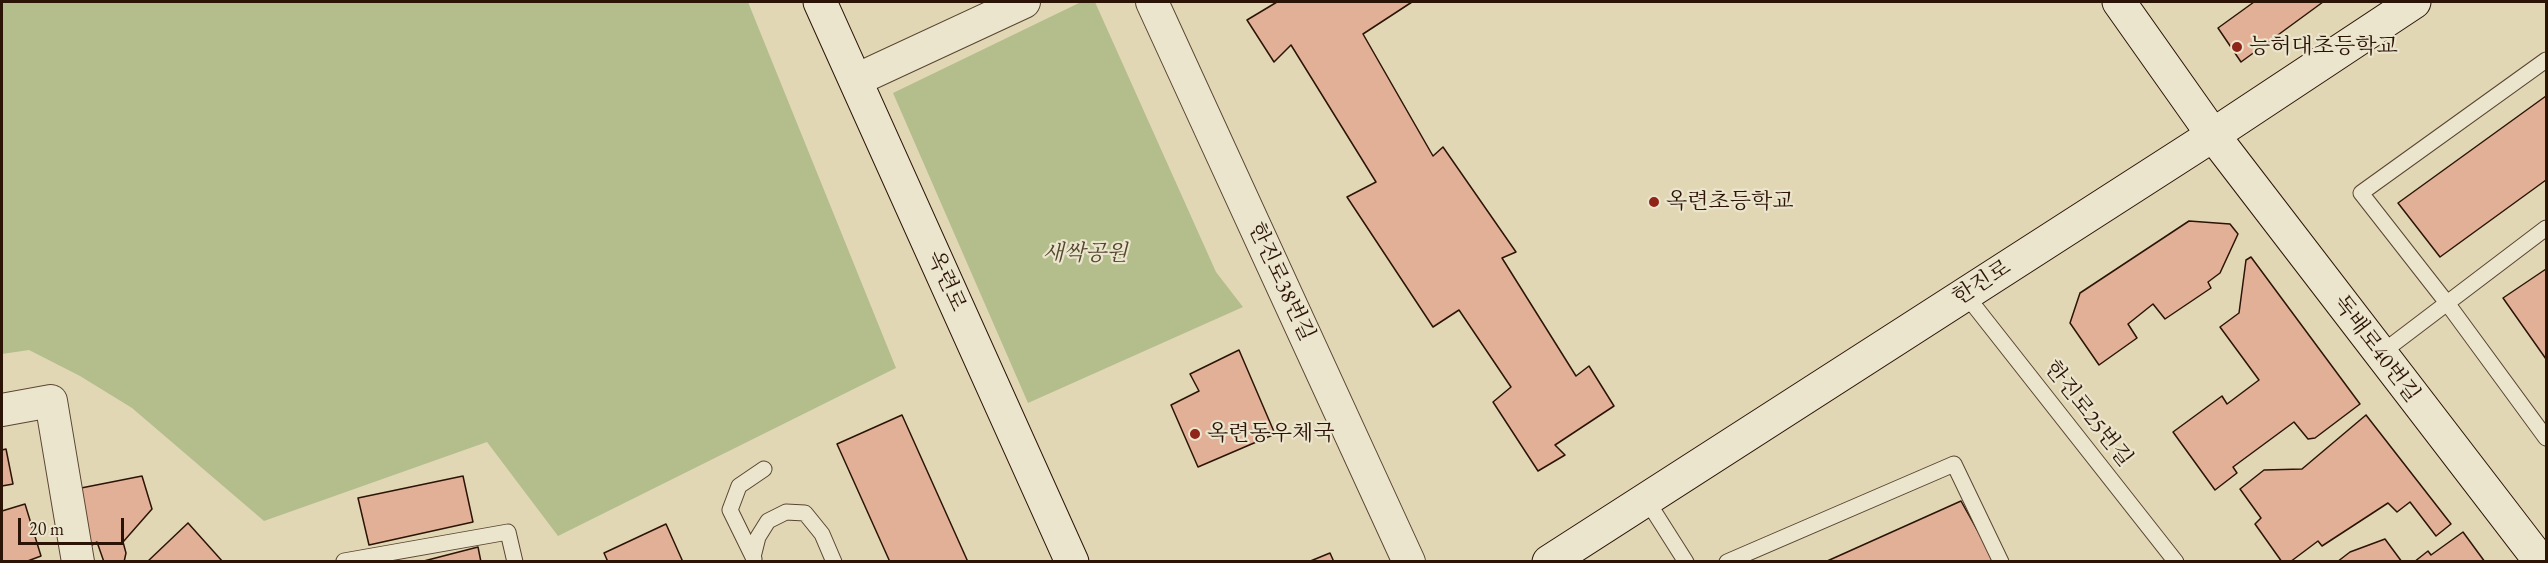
<!DOCTYPE html>
<meta charset="utf-8">
<style>
body{margin:0}
#map{position:relative;width:2548px;height:563px;overflow:hidden;background:#e2d7b4;font-family:"EB Garamond",serif}
canvas{display:block}
.frame{position:absolute;inset:0;border:3px solid #2b1406;pointer-events:none}
.scale{position:absolute;left:18px;top:518px;width:106px;height:27px;box-sizing:border-box;border:3px solid #2b1406;border-top:0;padding-left:8px;font-size:18px;line-height:21px;white-space:nowrap;color:#2b1406;-webkit-text-stroke:4px #ece5ce;paint-order:stroke}
</style>
<div id="map">
<canvas width="2548" height="563"></canvas>
<div class="frame"></div>
<div class="scale">20 m</div>
</div>
<script>
const context = document.querySelector('canvas').getContext('2d');
context.lineJoin = 'round';
function paint(path, color) {
  context.fillStyle = color;
  context.fill(path, 'evenodd');
}
function poly(rows) {
  const path = new Path2D();
  for (const r of rows) {
    path.moveTo(r[0], r[1]);
    for (let i = 2; i < r.length; i += 2) path.lineTo(r[i], r[i + 1]);
  }
  return path;
}
function trace(path, color, width, dash) {
  context.strokeStyle = color;
  context.lineWidth = width;
  context.lineCap = dash ? 'butt' : 'round';
  context.setLineDash(dash || []);
  context.stroke(path);
}
function drawText(font, color, halo, rows, align = 'center') {
  context.font = font + ' "EB Garamond","Noto Serif KR",serif';
  context.lineWidth = 4.5;
  context.setLineDash([]);
  context.textBaseline = 'middle';
  context.strokeStyle = halo;
  context.fillStyle = color;
  for (const [text, x, y, turn = 0] of rows) {
    context.save();
    context.translate(x, y);
    context.rotate((+turn || 0) * Math.PI / 180);
    context.textAlign = isNaN(turn) ? turn : align;
    if (halo) context.strokeText(text, 0, 0);
    context.fillText(text, 0, 0);
    context.restore();
  }
}
paint(poly([
 [2,2,748,2,896,368,558,536,487,442,264,521,132,408,80,376,29,350,2,354],
 [1081,2,1095,2,1216,272,1243,307,1028,403,893,93]
]), '#b4be8c');
const building = poly([
 [1277,2,1412,2,1363,34,1433,156,1443,147,1516,252,1502,258,1576,376,1589,366,1614,406,1555,445,1565,455,1538,471,1493,402,1511,387,1459,310,1433,327,1347,197,1376,182,1291,45,1274,62,1247,20,1277,2],
 [2254,2,2323,2,2241,62,2218,28,2254,2],
 [2546,96,2546,180,2440,257,2398,203,2546,96],
 [2189,221,2230,224,2238,234,2220,273,2208,282,2211,288,2165,319,2153,304,2128,324,2137,338,2099,365,2070,323,2080,293,2189,221],
 [2251,257,2360,404,2315,438,2308,439,2294,422,2233,467,2237,473,2215,490,2173,432,2222,396,2227,404,2259,380,2220,327,2239,313,2246,260,2251,257],
 [2546,269,2546,359,2503,298,2546,269],
 [1239,350,1275,434,1198,467,1171,405,1199,391,1190,374,1239,350],
 [902,415,968,562,890,562,837,444,902,415],
 [2366,415,2451,524,2436,536,2410,502,2397,512,2388,503,2322,546,2318,541,2290,562,2282,562,2255,524,2261,518,2240,489,2264,470,2302,469,2366,415],
 [6,449,13,484,2,486,2,450,6,449],
 [142,476,152,509,123,542,126,553,124,562,104,562,97,542,87,548,76,489,142,476],
 [463,476,473,522,369,545,358,498,463,476],
 [1961,501,1995,562,1825,562,1961,501],
 [25,504,41,556,25,562,2,562,2,511,25,504],
 [188,523,223,562,147,562,188,523],
 [666,524,683,562,608,562,604,553,666,524],
 [2463,532,2485,562,2414,562,2428,551,2431,555,2463,532],
 [2385,539,2402,562,2337,562,2350,552,2385,539],
 [478,547,481,562,420,562,478,547],
 [1330,553,1334,562,1308,562,1330,553]
]);
paint(building, '#e2b096');
trace(building, '#2b1406', 1.5);
const lane = poly([
 [2546,60,2361,193,2447,303,2546,438],
 [1965,294,2176,562],
 [2380,354,2546,228],
 [1646,499,1686,562],
 [753,557,758,537,768,521,786,512,805,513,822,534,834,562],
 [754,559,730,510,739,486,764,469],
 [344,561,508,532,515,562],
 [1727,562,1954,464,2001,562]
]);
const street = poly([
 [1152,2,1409,562],
 [856,80,1024,2],
 [2,410,51,401,78,562]
]);
const secondary = poly([
 [820,2,1072,562],
 [2119,2,2213,135,2541,562],
 [1549,562,2213,135,2414,2]
]);
trace(lane, '#594532', 17);
trace(street, '#594532', 34);
trace(secondary, '#2b1406', 35);
trace(lane, '#ece5ce', 15);
trace(street, '#ece5ce', 32);
trace(secondary, '#ece5ce', 33);
for (const [x, y, r, color] of [
 [2237,47,6,"#8f2418"],
 [1654,202,6,"#8f2418"],
 [1195,434,6,"#8f2418"]
]) {
  const dot = new Path2D();
  dot.arc(x, y, r, 0, 2 * Math.PI);
  context.fillStyle = color;
  context.fill(dot);
  trace(dot, '#ece5ce', 2);
}
drawText('22px', '#2b1406', '#ece5ce', [
 ["능허대초등학교",2249,47],
 ["옥련초등학교",1666,202],
 ["옥련동우체국",1207,434]
], 'left');
drawText('italic 22px', '#54472e', '#ece5ce', [
 ["새싹공원",1085,254]
]);
drawText('22px', '#2b1406', '#ece5ce', [
 ["옥련로",946,281,66],
 ["한진로38번길",1281,282,65],
 ["한진로",1982,283,-33],
 ["독배로40번길",2376,349,53],
 ["한진로25번길",2088,414,52]
]);
</script>
